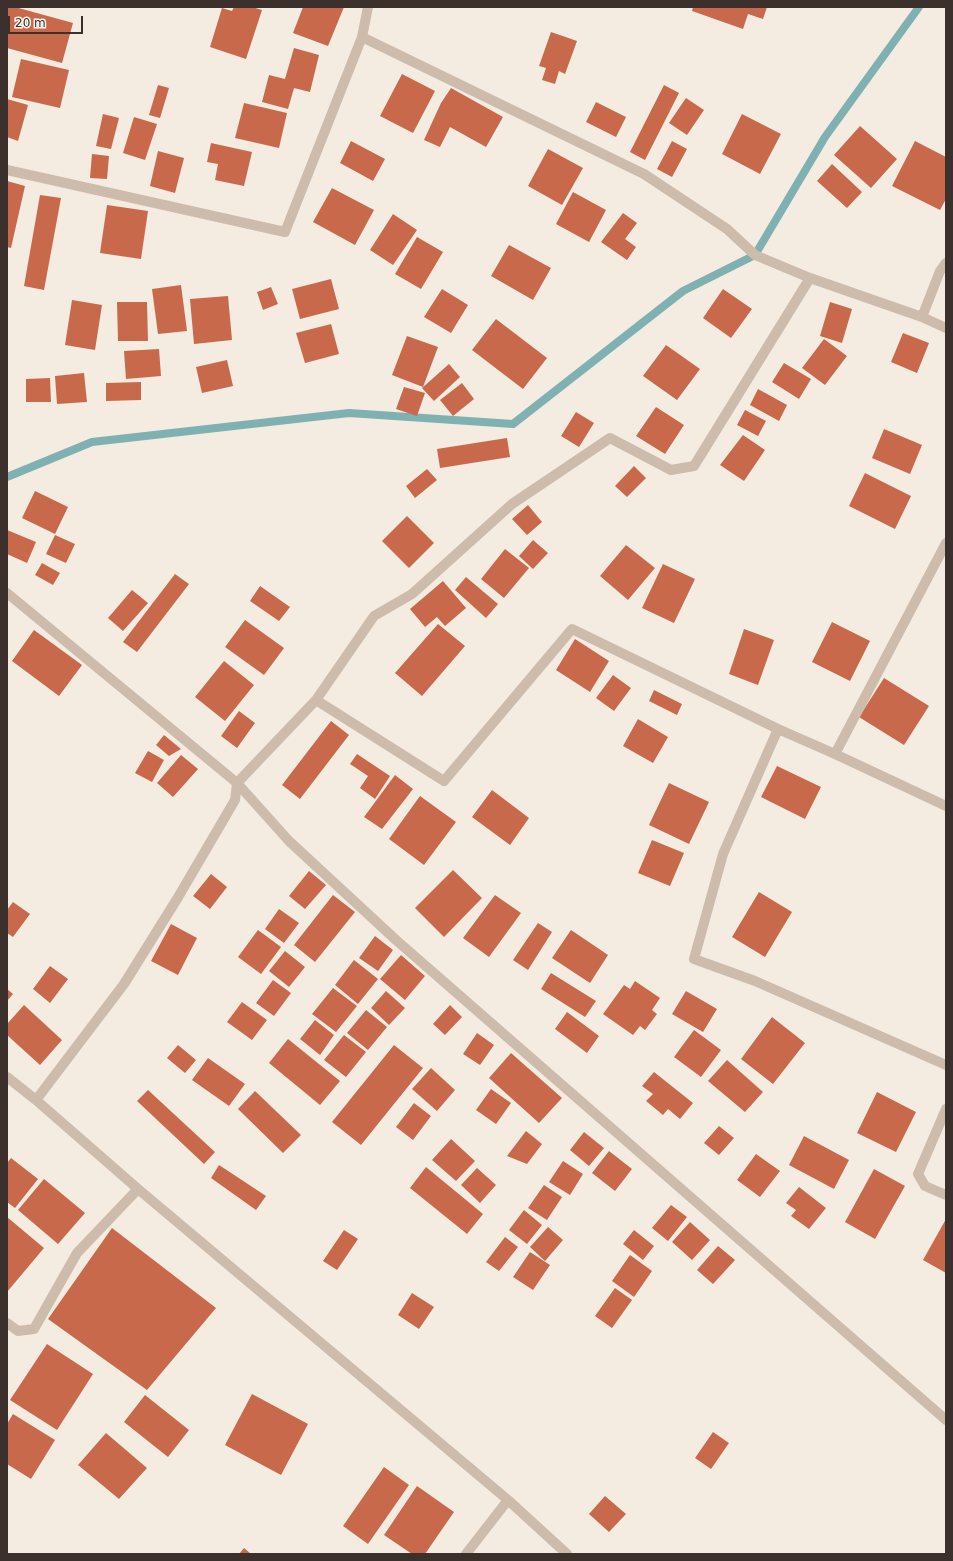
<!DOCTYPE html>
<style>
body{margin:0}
#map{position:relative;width:953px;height:1561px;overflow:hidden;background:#f4ebe1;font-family:"DejaVu Sans",sans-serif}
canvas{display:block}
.frame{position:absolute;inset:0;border:8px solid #3b302b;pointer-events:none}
.scale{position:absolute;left:8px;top:16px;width:75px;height:18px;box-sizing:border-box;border:2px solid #3b302b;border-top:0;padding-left:5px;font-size:12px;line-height:14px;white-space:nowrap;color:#3b302b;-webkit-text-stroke:3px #fbf5ee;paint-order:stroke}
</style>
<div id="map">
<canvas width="953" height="1561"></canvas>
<div class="frame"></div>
<div class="scale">20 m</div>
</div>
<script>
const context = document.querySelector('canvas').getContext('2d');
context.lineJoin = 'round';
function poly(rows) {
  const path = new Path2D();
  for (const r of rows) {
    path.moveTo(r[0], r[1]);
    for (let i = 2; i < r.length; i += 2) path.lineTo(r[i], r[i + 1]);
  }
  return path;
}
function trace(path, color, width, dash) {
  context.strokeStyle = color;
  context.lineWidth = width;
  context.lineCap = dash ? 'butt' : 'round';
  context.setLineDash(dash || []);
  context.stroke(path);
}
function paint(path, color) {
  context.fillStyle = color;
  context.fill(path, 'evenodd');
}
trace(poly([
 [7,477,92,442,349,413,513,424,683,291,755,255,825,137,919,7]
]), '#7fb0b2', 8);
paint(poly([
 [7,7,15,7,73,23,62,63,7,48],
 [234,7,252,7,262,10,246,59,210,47,222,8,232,11],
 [303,7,344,7,328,46,293,33],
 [693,7,767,7,763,19,748,14,743,29,692,11],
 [551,32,577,41,565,74,559,71,555,84,542,80,546,68,539,66],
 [294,48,319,55,310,92,294,88,288,109,262,102,269,75,285,79],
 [21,59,69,70,60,108,12,97],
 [402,74,435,91,413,133,380,116],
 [158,85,169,88,160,118,149,115],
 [664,85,679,93,645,160,630,152],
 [451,88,503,117,486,147,450,127,440,147,424,140,441,103],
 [686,98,704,110,687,135,669,123],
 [7,99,28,105,18,141,7,137],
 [596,102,626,117,616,137,586,122],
 [244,103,287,113,279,148,235,138],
 [103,114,119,118,111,149,96,146],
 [742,114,781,134,760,174,722,154],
 [134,117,157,124,145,160,123,153],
 [860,126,897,159,871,188,834,155],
 [351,141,385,159,373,181,340,163],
 [672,141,687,149,672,177,657,169],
 [915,141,946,157,946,199,940,210,892,186],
 [211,143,252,152,244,186,215,180,218,164,207,162],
 [548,149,583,168,562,205,528,186],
 [158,151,184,158,175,193,150,186],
 [92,154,109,156,107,179,90,178],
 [832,164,862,192,847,208,817,181],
 [7,181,25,186,11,248,7,247],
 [332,188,374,210,355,245,313,222],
 [573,192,606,210,589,242,556,224],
 [40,195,61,198,44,290,24,286],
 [107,205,148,211,141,259,100,253],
 [623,213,637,223,625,239,636,247,627,260,601,242],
 [393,214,417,230,393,265,370,250],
 [417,237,443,252,421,289,395,274],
 [509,245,551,268,533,300,491,276],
 [331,279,339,309,300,319,292,289],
 [181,285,187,331,158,334,152,289],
 [271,287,278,304,263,310,257,292],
 [442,289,468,305,451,333,424,317],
 [723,289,752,309,731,338,703,318],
 [228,296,232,340,194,344,190,299],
 [72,300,102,305,95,350,65,345],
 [117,302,147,302,148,341,118,341],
 [830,302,852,309,842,343,820,336],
 [496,319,547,358,523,389,472,350],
 [331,324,339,354,305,363,296,333],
 [903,333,929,343,917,373,891,362],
 [407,336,438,347,423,387,392,375],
 [824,339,847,356,825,385,802,368],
 [666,345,700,369,677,400,643,376],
 [159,349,161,376,126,379,124,351],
 [227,360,233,386,202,393,196,367],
 [784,363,811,379,799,399,772,382],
 [449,364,460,377,434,401,422,388],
 [84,373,87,402,57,404,55,376],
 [50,378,51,402,26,402,26,379],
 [141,382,141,400,106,401,106,383],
 [462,383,474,399,453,416,440,400],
 [404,387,425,393,417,416,396,409],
 [758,389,787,405,779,421,750,405],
 [656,407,684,425,665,454,636,436],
 [745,410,766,421,758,436,737,425],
 [576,412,594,423,579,447,561,436],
 [884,429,922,445,910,474,872,458],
 [743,435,765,450,744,481,720,465],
 [507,438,510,457,440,468,437,449],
 [634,466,646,478,627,497,615,486],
 [427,469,437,480,415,498,406,486],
 [865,473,911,496,895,529,849,506],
 [35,491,68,507,55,534,22,518],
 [528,505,542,522,527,535,512,519],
 [407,516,434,543,409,568,382,541],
 [7,530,36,542,27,563,7,554],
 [55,535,75,544,66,563,46,554],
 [533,540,548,553,533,569,519,556],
 [626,545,655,568,628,600,600,576],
 [505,549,529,568,504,598,481,579],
 [42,563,60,573,53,585,35,575],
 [663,564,695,579,674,623,642,608],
 [175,574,189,584,137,652,123,642],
 [466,577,498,604,486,618,455,590],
 [443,581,466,608,445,626,437,617,425,627,410,609],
 [260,586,290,607,279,621,250,601],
 [132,590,148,603,123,631,108,618],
 [245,620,284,648,264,675,225,647],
 [832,622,870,641,850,681,812,662],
 [438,624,465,646,422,696,395,673],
 [744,629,774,640,758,685,729,674],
 [34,630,82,665,59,696,12,661],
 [575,639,609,661,590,692,556,670],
 [224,661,254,685,225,721,195,697],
 [613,675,631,688,614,711,596,698],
 [884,678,929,706,904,745,859,717],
 [654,690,682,704,677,715,649,701],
 [239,711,255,723,237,748,221,736],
 [638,719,668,737,653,763,623,746],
 [331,721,349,735,300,799,282,785],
 [164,735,181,749,169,756,156,745],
 [148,751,164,760,152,782,135,773],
 [357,754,390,776,375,799,360,788,368,776,350,764],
 [181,755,198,769,173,797,157,783],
 [777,766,821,787,805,819,761,797],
 [395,775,413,789,382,829,364,817],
 [669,783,709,802,689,844,649,825],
 [492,790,529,818,510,845,472,817],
 [420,796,456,822,424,865,389,839],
 [652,840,684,853,670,886,638,873],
 [453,870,482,898,444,937,415,908],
 [309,871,326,885,305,909,289,896],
 [211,874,227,887,210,909,193,896],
 [759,892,792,912,765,957,732,937],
 [333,895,355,912,315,962,294,945],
 [495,895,521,913,489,957,463,938],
 [13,902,30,914,13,937,7,933,7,910],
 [279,909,299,923,284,943,265,929],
 [538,923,552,932,528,970,513,960],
 [171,924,197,938,178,975,151,961],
 [258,930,281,947,261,974,238,957],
 [571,930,608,955,590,983,552,958],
 [375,936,393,950,378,971,359,958],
 [285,951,305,967,289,987,269,971],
 [401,955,425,976,405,1000,380,979],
 [354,960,378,979,358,1004,335,985],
 [50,966,68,979,50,1003,33,989],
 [551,973,596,1001,585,1017,541,989],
 [273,980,291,993,274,1016,256,1003],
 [635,981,660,998,652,1010,657,1014,645,1030,640,1026,633,1035,603,1014,624,985,630,989],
 [333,988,357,1006,336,1032,312,1014],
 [7,989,13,994,7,1001],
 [386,991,405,1008,389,1025,371,1008],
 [686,991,717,1009,703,1032,672,1014],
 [242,1002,267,1020,252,1040,227,1022],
 [24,1005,62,1040,40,1065,7,1035,7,1024],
 [450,1005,462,1017,445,1035,433,1024],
 [366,1010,387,1027,368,1050,347,1033],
 [567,1012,599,1036,587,1053,555,1029],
 [772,1017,805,1043,773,1084,741,1059],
 [315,1020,334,1035,320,1055,300,1039],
 [694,1030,721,1050,701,1077,674,1057],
 [477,1033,494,1045,480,1065,463,1054],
 [344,1035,366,1052,346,1077,324,1060],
 [288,1039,340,1081,320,1105,269,1063],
 [178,1045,196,1060,185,1073,167,1058],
 [394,1045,423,1068,361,1145,332,1122],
 [511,1053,562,1098,539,1123,489,1078],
 [208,1058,245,1084,229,1106,192,1080],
 [727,1060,763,1092,745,1112,708,1081],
 [431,1068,455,1090,437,1111,412,1089],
 [654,1072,693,1103,680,1119,668,1109,663,1115,646,1101,653,1094,642,1086],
 [491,1089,511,1103,496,1124,476,1110],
 [148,1090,215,1152,204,1164,137,1101],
 [255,1091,301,1135,283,1153,238,1109],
 [877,1092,916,1112,896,1152,857,1133],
 [414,1103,431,1116,413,1140,396,1127],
 [719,1126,734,1138,719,1155,704,1143],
 [526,1131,542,1144,527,1164,507,1156],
 [584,1132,604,1148,589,1166,570,1150],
 [804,1136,849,1160,834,1189,789,1165],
 [451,1139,475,1161,456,1181,432,1160],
 [609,1151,632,1169,615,1191,592,1173],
 [756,1154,780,1171,760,1197,737,1180],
 [11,1158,38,1179,15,1208,7,1202,7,1163],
 [563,1161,583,1174,570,1195,549,1182],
 [219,1165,266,1196,256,1210,211,1178],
 [426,1167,483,1214,467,1234,410,1188],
 [477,1168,496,1185,480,1203,461,1185],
 [874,1169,905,1186,875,1239,845,1222],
 [44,1179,85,1213,58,1244,18,1210],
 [544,1185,562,1197,547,1220,528,1208],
 [799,1187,826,1208,809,1229,791,1216,796,1210,786,1203],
 [671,1205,687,1217,668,1241,652,1228],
 [524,1210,542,1225,527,1244,509,1230],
 [7,1217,44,1248,7,1292],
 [946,1219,946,1273,923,1260],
 [690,1222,710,1240,692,1260,672,1242],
 [548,1227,563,1240,545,1261,530,1247],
 [112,1228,216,1308,147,1390,48,1319],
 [344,1230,358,1239,337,1270,323,1261],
 [634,1230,654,1246,643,1260,623,1244],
 [505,1237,518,1247,499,1271,486,1262],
 [718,1246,735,1260,713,1284,697,1270],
 [530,1252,550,1265,533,1290,513,1277],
 [630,1255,652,1271,634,1297,612,1281],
 [615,1288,632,1300,612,1328,595,1316],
 [412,1293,434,1307,419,1329,398,1315],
 [47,1344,93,1374,57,1430,10,1400],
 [252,1394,308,1424,281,1475,225,1445],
 [145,1395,189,1430,168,1457,124,1422],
 [13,1414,55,1440,31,1479,7,1464,7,1424],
 [713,1432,729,1443,711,1469,695,1458],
 [106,1433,147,1468,119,1499,78,1465],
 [384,1467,409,1485,368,1544,343,1526],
 [417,1486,454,1512,425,1554,412,1554,384,1535],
 [605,1496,626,1514,609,1532,589,1514],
 [244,1548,251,1554,239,1554]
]), '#c8694b');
trace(poly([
 [368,7,362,37,644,174,727,229,755,255,810,278,922,317,940,271,946,263],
 [7,170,285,232,362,37],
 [922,317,946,328],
 [7,593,237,783,289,841,396,940,946,1420],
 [316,700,374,616,412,594,512,504,610,438,671,470,694,466,810,278],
 [778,729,835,754,946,806],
 [835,754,946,543],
 [7,1077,36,1100,138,1189,508,1500,567,1554],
 [36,1100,124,984,177,899,235,800,237,783,316,700,444,781,572,629,778,729,723,854,694,959,755,981,946,1065],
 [946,1109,918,1174,925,1186,946,1195],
 [7,1323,18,1331,34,1329,77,1253,138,1189],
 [466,1554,508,1500]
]), '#cdbbac', 10);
</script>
